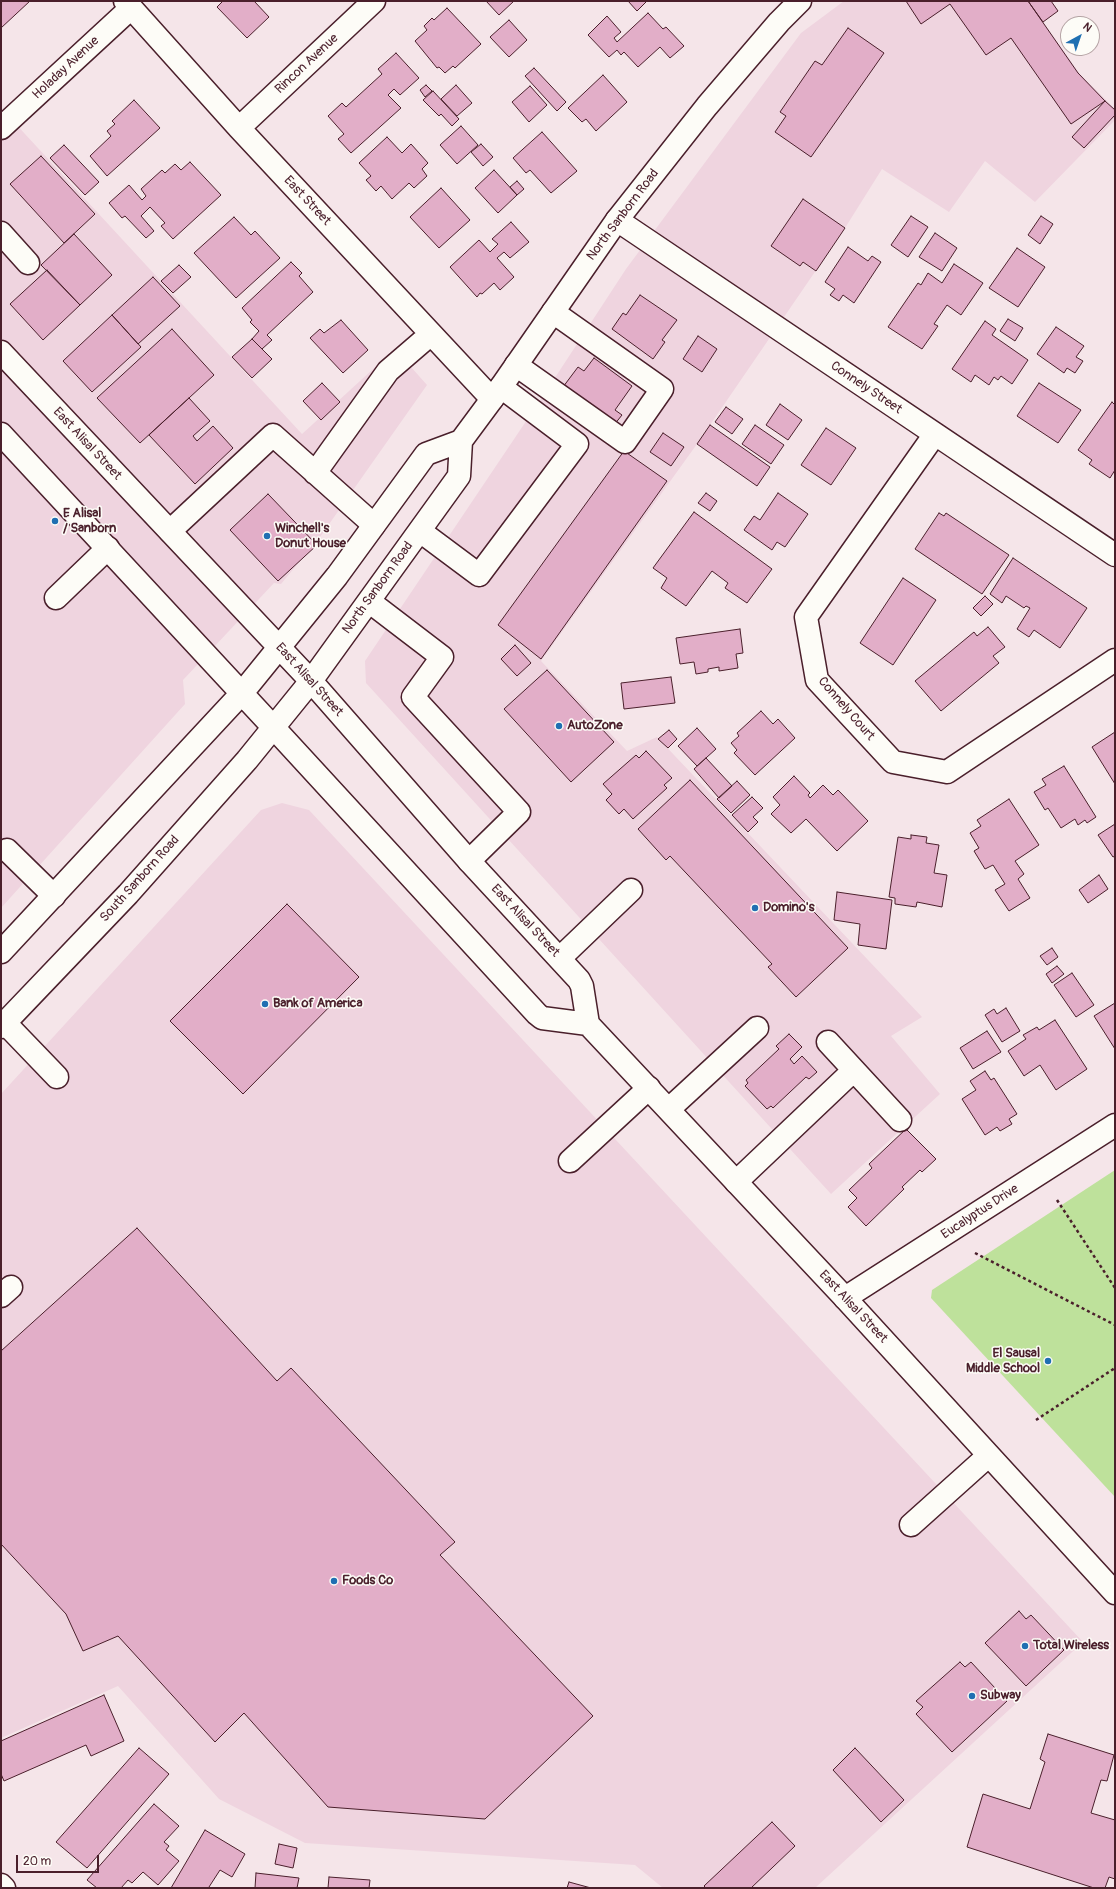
<!DOCTYPE html>
<style>
body{margin:0}
#map{position:relative;width:1116px;height:1889px;overflow:hidden;background:#f5e5e9;font-family:Pangolin,sans-serif}
canvas{display:block}
.frame{position:absolute;inset:0;border:2px solid #4a1f2b;pointer-events:none}
.north{position:absolute;left:1060px;top:16px;width:40px;height:40px;box-sizing:border-box;background:#fdfcf7;border:1px solid #b5a4a5;border-radius:50%;rotate:40deg;font-size:11px;font-weight:700;line-height:16px;text-align:center;color:#4a1f2b}
.north::after{content:'';display:block;margin:auto;width:14px;height:18px;background:#1f6fb2;clip-path:polygon(50% 0,100% 100%,50% 72%,0 100%)}
.scale{position:absolute;left:16px;top:1855px;width:83px;height:18px;box-sizing:border-box;border:2px solid #4a1f2b;border-top:0;padding-left:5px;font-size:12px;line-height:14px;white-space:nowrap;color:#4a1f2b;-webkit-text-stroke:3px #fdfcf7;paint-order:stroke}
</style>
<div id="map">
<canvas width="1116" height="1889"></canvas>
<div class="frame"></div>
<div class="north">N</div>
<div class="scale">20 m</div>
</div>
<script>
const context = document.querySelector('canvas').getContext('2d');
context.lineJoin = 'round';
function paint(path, color) {
  context.fillStyle = color;
  context.fill(path, 'evenodd');
}
function poly(rows) {
  const path = new Path2D();
  for (const r of rows) {
    path.moveTo(r[0], r[1]);
    for (let i = 2; i < r.length; i += 2) path.lineTo(r[i], r[i + 1]);
  }
  return path;
}
function trace(path, color, width, dash) {
  context.strokeStyle = color;
  context.lineWidth = width;
  context.lineCap = dash ? 'butt' : 'round';
  context.setLineDash(dash || []);
  context.stroke(path);
}
function drawText(font, color, halo, rows, align = 'center') {
  context.font = font + ' Pangolin,sans-serif';
  context.lineWidth = 3;
  context.setLineDash([]);
  context.textBaseline = 'middle';
  context.strokeStyle = halo;
  context.fillStyle = color;
  for (const [text, x, y, turn = 0] of rows) {
    context.save();
    context.translate(x, y);
    context.rotate((+turn || 0) * Math.PI / 180);
    context.textAlign = isNaN(turn) ? turn : align;
    if (halo) context.strokeText(text, 0, 0);
    context.fillText(text, 0, 0);
    context.restore();
  }
}
paint(poly([
 [844,1,1028,1,1080,74,1115,109,1115,120,1035,202,985,161,949,212,882,169,845,228,697,444,541,661,627,751,657,737,922,1017,891,1036,940,1094,831,1194,366,683,365,661,545,393,626,269,801,33],
 [1,108,302,434,395,349,427,385,320,537,281,584,274,583,183,680,185,704,1,908],
 [282,803,309,810,1083,1642,815,1888,663,1888,635,1865,305,1843,219,1799,118,1686,1,1738,1,1094,261,810]
]), '#efd4df');
paint(poly([
 [1115,1170,1115,1497,931,1298,932,1290]
]), '#bee19b');
const building = poly([
 [1,1,30,1,1,28,1,1],
 [223,1,254,1,269,17,247,38,217,7,223,1],
 [486,1,514,1,499,15,486,1],
 [628,1,647,1,637,11,628,1],
 [906,1,1028,1,1078,73,1105,101,1071,124,1011,38,986,55,950,4,921,24,906,1],
 [1028,1,1051,1,1058,11,1043,22,1028,1],
 [447,8,481,44,455,68,453,66,445,73,439,67,437,68,415,41,427,30,424,26,432,18,434,20,447,8],
 [648,13,663,29,666,27,684,46,670,58,660,47,638,67,624,52,621,55,617,50,609,57,588,35,607,16,621,32,614,38,617,42,648,13],
 [509,20,527,40,509,57,490,37,509,20],
 [848,28,884,53,811,157,775,132,786,116,780,112,815,61,822,65,848,28],
 [396,53,419,78,400,95,394,89,388,95,401,108,351,153,338,139,344,134,328,116,342,103,346,107,382,74,378,69,396,53],
 [534,68,566,102,557,111,525,76,534,68],
 [603,75,627,102,596,131,586,119,582,122,568,108,603,75],
 [426,85,432,91,425,97,420,90,426,85],
 [456,85,472,103,457,116,441,99,456,85],
 [530,86,547,105,529,122,512,102,530,86],
 [433,91,459,119,452,126,441,114,439,116,423,100,433,91],
 [134,100,160,128,107,176,90,156,111,136,107,131,115,124,112,121,134,100],
 [1105,101,1115,110,1115,115,1084,148,1072,137,1105,101],
 [461,126,478,145,457,164,440,145,461,126],
 [542,132,577,171,551,193,530,170,526,173,513,158,542,132],
 [387,137,402,153,411,144,428,163,422,169,427,176,414,188,409,183,392,199,381,186,376,191,366,180,371,176,359,163,387,137],
 [481,144,493,157,483,166,471,152,481,144],
 [64,145,99,182,85,195,50,158,64,145],
 [41,156,95,214,64,243,10,184,41,156],
 [190,162,221,195,173,239,161,226,165,223,150,207,141,216,154,231,146,238,125,216,122,218,109,203,129,185,142,200,146,196,141,189,162,170,165,173,175,164,181,170,190,162],
 [494,170,517,195,498,213,475,188,494,170],
 [517,181,524,189,517,195,510,187,517,181],
 [441,188,470,220,439,248,410,217,441,188],
 [803,199,845,228,816,271,803,262,800,266,771,246,803,199],
 [911,216,928,227,908,257,891,245,911,216],
 [1041,216,1053,224,1040,244,1028,235,1041,216],
 [234,217,251,235,255,231,280,258,236,298,194,253,234,217],
 [511,222,529,242,510,258,504,252,497,258,514,277,500,290,494,283,482,294,480,293,477,297,450,267,479,240,490,252,498,244,492,239,511,222],
 [935,233,957,248,942,271,919,257,935,233],
 [74,234,112,275,80,305,41,265,74,234],
 [848,247,868,261,872,256,881,262,854,303,843,295,839,301,830,295,835,289,825,282,848,247],
 [1017,248,1045,267,1018,307,989,288,1017,248],
 [291,262,302,273,299,276,313,292,267,335,272,340,262,349,252,339,259,331,250,322,252,320,242,308,291,262],
 [954,264,983,283,961,315,947,305,934,324,938,326,922,349,888,327,918,283,921,285,928,273,942,283,954,264],
 [179,265,191,277,173,293,161,281,179,265],
 [47,270,80,305,43,340,10,304,47,270],
 [153,277,180,306,138,344,112,315,153,277],
 [640,295,677,320,662,340,665,342,653,359,612,329,623,313,626,315,640,295],
 [112,315,141,347,92,392,63,361,112,315],
 [1008,319,1023,328,1015,341,1000,331,1008,319],
 [341,320,368,350,343,373,310,338,320,329,324,333,341,320],
 [985,321,996,329,992,335,1028,360,1012,384,1001,376,998,380,994,377,989,385,975,375,971,382,952,369,985,321],
 [1056,327,1084,346,1076,357,1083,361,1075,373,1067,368,1064,373,1037,354,1056,327],
 [172,329,214,375,140,443,97,398,172,329],
 [698,336,717,349,702,372,683,359,698,336],
 [252,339,272,359,252,378,232,357,252,339],
 [594,358,632,386,615,410,622,415,614,425,563,387,578,367,584,371,594,358],
 [322,383,340,402,321,420,303,401,322,383],
 [1039,383,1081,410,1058,443,1017,416,1039,383],
 [189,398,210,421,193,436,197,441,213,426,233,448,195,484,149,435,189,398],
 [1112,402,1115,405,1115,470,1110,478,1089,464,1092,460,1078,450,1112,402],
 [780,404,802,420,788,440,766,425,780,404],
 [726,407,743,419,732,434,715,422,726,407],
 [710,425,770,467,757,486,697,444,710,425],
 [755,425,784,445,771,464,742,444,755,425],
 [826,428,856,448,831,485,801,465,826,428],
 [663,433,684,447,671,466,650,452,663,433],
 [624,451,667,481,541,659,498,625,624,451],
 [706,493,717,501,710,511,698,503,706,493],
 [778,493,808,514,785,547,777,542,772,550,744,530,754,516,760,520,778,493],
 [268,494,317,545,278,581,230,530,268,494],
 [694,512,772,569,747,603,725,588,728,583,712,571,686,606,661,588,667,578,653,568,694,512],
 [939,513,944,516,946,513,1009,555,982,594,915,549,939,513],
 [1013,558,1087,608,1060,648,1034,630,1029,637,1017,629,1030,608,1026,606,1024,608,1006,596,1002,603,990,594,1013,558],
 [903,578,936,600,893,665,860,643,903,578],
 [985,596,993,604,981,616,973,608,985,596],
 [988,627,1005,647,993,656,999,663,941,711,915,681,974,632,977,636,988,627],
 [740,629,743,653,736,654,738,668,719,671,719,667,708,669,708,672,696,674,694,662,680,664,676,638,740,629],
 [515,645,531,663,517,676,501,659,515,645],
 [547,670,614,742,571,782,504,709,547,670],
 [671,677,675,703,624,709,621,683,671,677],
 [761,711,773,724,778,719,795,738,755,775,734,753,737,750,731,743,739,736,737,733,761,711],
 [697,728,716,749,697,766,678,746,697,728],
 [669,730,677,739,668,748,658,739,669,730],
 [1115,732,1115,784,1092,747,1115,732],
 [646,751,672,778,664,785,667,788,633,819,624,809,619,814,606,800,612,794,603,784,636,755,639,758,646,751],
 [706,758,732,786,719,798,694,769,706,758],
 [1064,766,1096,817,1087,823,1085,820,1078,825,1075,819,1061,828,1048,808,1045,810,1034,792,1046,785,1042,779,1064,766],
 [794,776,810,793,808,795,810,798,823,785,833,795,838,790,868,821,837,851,806,819,791,833,771,814,780,805,773,797,794,776],
 [690,780,848,948,796,997,768,967,772,964,670,856,666,860,638,829,690,780],
 [737,781,750,795,731,813,717,799,737,781],
 [752,797,763,808,753,817,758,822,748,832,732,815,752,797],
 [1009,799,1039,845,1015,861,1024,874,1018,879,1030,898,1009,911,995,890,1005,884,993,865,985,869,974,851,979,848,970,833,981,826,977,820,1009,799],
 [1115,824,1115,856,1113,857,1098,835,1115,824],
 [911,835,927,837,926,843,939,845,934,873,947,875,942,907,917,902,916,907,895,904,895,898,889,897,898,837,911,839,911,835],
 [1099,875,1108,889,1088,903,1079,890,1099,875],
 [837,892,892,900,886,949,858,945,860,924,834,920,837,892],
 [287,904,359,977,243,1094,170,1021,287,904],
 [1052,948,1058,957,1047,965,1040,956,1052,948],
 [1057,966,1064,974,1052,983,1046,974,1057,966],
 [1072,973,1094,1005,1076,1017,1054,985,1072,973],
 [1115,1003,1115,1049,1094,1016,1115,1003],
 [1006,1008,1020,1031,1002,1042,985,1015,994,1009,997,1014,1006,1008],
 [1055,1020,1087,1069,1056,1090,1040,1065,1024,1076,1008,1051,1026,1039,1023,1035,1037,1027,1039,1030,1055,1020],
 [987,1031,1001,1052,973,1069,960,1048,987,1031],
 [789,1034,802,1047,790,1059,794,1064,802,1056,817,1072,809,1079,806,1077,773,1108,771,1106,767,1109,745,1086,748,1083,746,1080,779,1049,776,1046,789,1034],
 [985,1071,991,1080,994,1078,1017,1114,1009,1119,1012,1124,1000,1131,997,1127,985,1135,962,1099,976,1090,970,1081,985,1071],
 [906,1129,936,1159,922,1172,920,1170,902,1187,904,1189,866,1226,848,1207,857,1198,849,1190,872,1168,869,1164,906,1129],
 [137,1228,277,1381,291,1368,455,1542,440,1555,593,1716,485,1819,328,1807,244,1713,215,1742,118,1636,83,1651,66,1614,1,1544,1,1351,137,1228],
 [1019,1611,1026,1619,1031,1615,1064,1650,1026,1686,985,1643,1019,1611],
 [960,1662,965,1667,971,1662,1007,1701,952,1752,916,1714,923,1707,916,1701,960,1662],
 [104,1695,124,1741,91,1756,86,1745,4,1781,1,1774,1,1741,104,1695],
 [1048,1734,1114,1755,1107,1781,1101,1780,1091,1813,1115,1820,1115,1879,1109,1877,1105,1888,1094,1888,967,1847,983,1794,1030,1809,1045,1762,1040,1759,1048,1734],
 [139,1748,169,1774,87,1868,56,1842,139,1748],
 [855,1748,904,1800,881,1822,833,1770,855,1748],
 [154,1804,179,1826,164,1842,169,1846,166,1850,179,1861,158,1885,143,1872,132,1883,128,1880,121,1888,97,1888,87,1880,154,1804],
 [772,1822,795,1846,751,1888,706,1888,704,1886,772,1822],
 [205,1830,245,1854,232,1877,220,1870,209,1887,211,1888,171,1888,205,1830],
 [279,1844,297,1848,293,1868,275,1864,279,1844],
 [256,1873,299,1878,297,1888,255,1888,256,1873],
 [329,1877,370,1880,369,1888,328,1888,329,1877],
 [569,1882,591,1888,567,1888,569,1882]
]);
paint(building, '#e2aec8');
trace(building, '#4a1f2b', 1);
const minor = poly([
 [125,1,239,128,492,399],
 [1,128,131,8],
 [239,128,374,1],
 [617,220,1115,555],
 [1,233,28,263],
 [516,365,625,442,662,389,553,312],
 [935,434,806,617,817,680,893,762,947,772,1115,660],
 [315,473,388,371,431,334],
 [170,531,273,435,374,525],
 [420,531,479,575,577,444,501,387],
 [56,598,108,548],
 [370,602,442,657,413,697,519,812,469,861],
 [7,850,54,896],
 [560,958,631,890],
 [5,1023,57,1077],
 [828,1042,900,1120],
 [669,1109,757,1028],
 [570,1161,649,1088],
 [736,1182,854,1070],
 [1,1296,11,1287],
 [845,1298,1115,1125],
 [911,1525,988,1456],
 [1,1885,4,1888]
]);
const major = poly([
 [1,352,311,681,469,861,579,980,582,986,588,1024,845,1298,1115,1593],
 [1,434,274,728,537,1014,542,1018,588,1024],
 [1,952,242,693,337,576,426,454,461,441,501,387,617,220,707,106,779,22,800,1],
 [1,1027,128,894,247,760,311,681,459,476,461,441]
]);
trace(minor, '#4a1f2b', 25);
trace(major, '#4a1f2b', 25);
trace(poly([
 [1057,1200,1115,1288],
 [975,1253,1115,1325],
 [1036,1420,1115,1368]
]), '#4a1f2b', 2.5, [3, 3]);
trace(minor, '#fdfcf7', 22);
trace(major, '#fdfcf7', 22);
for (const [x, y, r, color] of [
 [55,521,4,"#1f6fb2"],
 [267,536,4,"#1f6fb2"],
 [559,726,4,"#1f6fb2"],
 [755,908,4,"#1f6fb2"],
 [265,1004,4,"#1f6fb2"],
 [1048,1361,4,"#1f6fb2"],
 [334,1581,4,"#1f6fb2"],
 [1025,1646,4,"#1f6fb2"],
 [972,1696,4,"#1f6fb2"]
]) {
  const dot = new Path2D();
  dot.arc(x, y, r, 0, 2 * Math.PI);
  context.fillStyle = color;
  context.fill(dot);
  trace(dot, '#fdfcf7', 1.5);
}
drawText('13px', '#4a1f2b', '#fdfcf7', [
 ["Rincon Avenue",307,64,-43],
 ["Holaday Avenue",66,68,-43],
 ["East Street",307,201,47],
 ["North Sanborn Road",623,215,-53],
 ["Connely Street",866,388,34],
 ["East Alisal Street",87,444,47],
 ["North Sanborn Road",378,588,-54],
 ["East Alisal Street",309,680,48],
 ["Connely Court",846,709,49],
 ["South Sanborn Road",140,879,-48],
 ["East Alisal Street",525,921,47],
 ["Eucalyptus Drive",980,1212,-33],
 ["East Alisal Street",853,1307,47]
]);
drawText('bold 13px', '#4a1f2b', '#fdfcf7', [
 ["E Alisal",63,514],
 ["/ Sanborn",63,529],
 ["Winchell's",275,529],
 ["Donut House",275,544],
 ["AutoZone",567,726],
 ["Domino's",763,908],
 ["Bank of America",273,1004],
 ["El Sausal",1040,1354,"right"],
 ["Middle School",1040,1369,"right"],
 ["Foods Co",342,1581],
 ["Total Wireless",1033,1646],
 ["Subway",980,1696]
], 'left');
</script>
